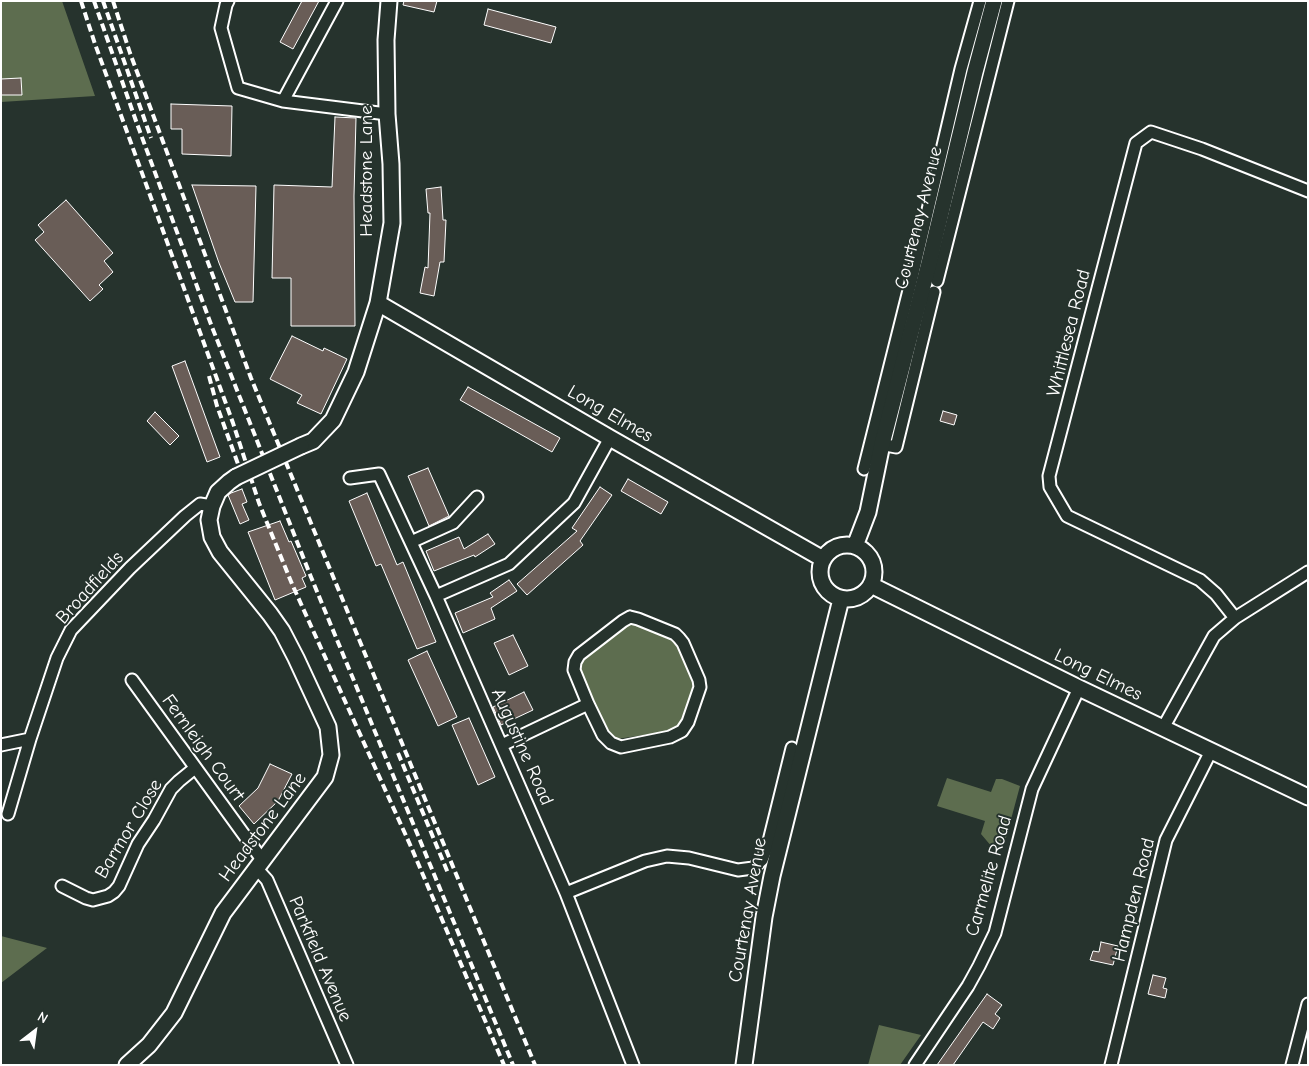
<!DOCTYPE html>
<style>
body{margin:0}
#map{position:relative;width:1309px;height:1066px;overflow:hidden;background:#26332d;font-family:"Comic Neue",sans-serif}
canvas{display:block}
.frame{position:absolute;inset:0;border:2px solid #fff;pointer-events:none}
.north{position:absolute;left:10px;top:1006px;width:50px;height:50px;-webkit-text-stroke:4px #26332d;paint-order:stroke;rotate:30deg;font-size:14px;font-weight:700;line-height:20px;text-align:center;color:#fff}
.north::after{content:'';display:block;margin:auto;width:18px;height:22px;background:#fff;clip-path:polygon(50% 0,100% 100%,50% 72%,0 100%)}
</style>
<div id="map">
<canvas width="1309" height="1066"></canvas>
<div class="frame"></div>
<div class="north">N</div>
</div>
<script>
const context = document.querySelector('canvas').getContext('2d');
context.lineJoin = 'round';
function paint(path, color) {
  context.fillStyle = color;
  context.fill(path, 'evenodd');
}
function poly(rows) {
  const path = new Path2D();
  for (const r of rows) {
    if (r.length === 3) {
      path.moveTo(r[0] + r[2], r[1]);
      path.arc(r[0], r[1], r[2], 0, 2 * Math.PI);
      continue;
    }
    path.moveTo(r[0], r[1]);
    for (let i = 2; i < r.length; i += 2) path.lineTo(r[i], r[i + 1]);
  }
  return path;
}
function trace(path, color, width, dash) {
  context.strokeStyle = color;
  context.lineWidth = width;
  context.lineCap = dash ? 'butt' : 'round';
  context.setLineDash(dash || []);
  context.stroke(path);
}
function drawText(font, color, halo, rows, align = 'center') {
  context.font = font + ' "Comic Neue",sans-serif';
  context.lineWidth = 4;
  context.setLineDash([]);
  context.textBaseline = 'middle';
  context.strokeStyle = halo;
  context.fillStyle = color;
  for (const [text, x, y, turn = 0] of rows) {
    context.save();
    context.translate(x, y);
    context.rotate((+turn || 0) * Math.PI / 180);
    context.textAlign = isNaN(turn) ? turn : align;
    if (halo) context.strokeText(text, 0, 0);
    context.fillText(text, 0, 0);
    context.restore();
  }
}
paint(poly([
 [1,1,62,1,95,96,1,102],
 [629,622,673,639,695,682,678,730,610,740,578,665],
 [947,778,991,792,996,779,1002,779,1020,786,1003,849,992,847,981,834,985,821,937,806],
 [1,936,47,948,1,983],
 [879,1025,921,1035,900,1065,868,1065]
]), '#5d6d4f');
const building = poly([
 [302,1,319,1,293,49,280,42,302,1],
 [404,1,437,1,434,12,403,5,404,1],
 [488,9,556,27,551,43,484,25,488,9],
 [21,78,22,95,1,95,1,79,21,78],
 [171,104,232,106,231,156,182,154,182,129,171,129,171,104],
 [335,117,356,118,354,196,355,326,291,326,291,278,272,278,274,185,332,187,335,117],
 [192,185,256,186,253,302,235,302,219,263,192,185],
 [441,187,443,220,446,220,444,262,440,262,434,296,420,293,425,267,428,268,430,213,428,213,426,189,441,187],
 [66,200,113,253,104,261,113,272,99,285,103,289,90,301,35,240,44,232,38,225,66,200],
 [292,336,323,351,324,348,347,359,321,414,297,403,302,395,270,379,292,336],
 [185,361,220,457,207,462,172,366,185,361],
 [468,387,560,438,552,452,460,400,468,387],
 [943,411,957,415,954,425,940,421,943,411],
 [155,412,179,436,170,445,147,421,155,412],
 [428,468,449,516,429,526,408,476,428,468],
 [628,479,668,502,661,514,621,491,628,479],
 [600,487,612,495,580,541,583,545,527,595,517,584,577,531,572,528,600,487],
 [242,489,247,502,242,504,249,520,240,524,228,495,231,493,242,489],
 [367,493,397,565,403,562,436,642,417,649,381,564,376,566,349,501,367,493],
 [280,521,289,542,291,541,306,576,302,578,306,587,275,600,248,532,280,521],
 [488,534,495,544,475,557,474,555,434,571,426,551,459,537,464,549,488,534],
 [509,580,517,591,491,608,495,619,463,633,455,613,493,597,490,593,509,580],
 [513,635,528,666,509,675,494,643,513,635],
 [427,651,457,717,438,726,408,660,427,651],
 [524,692,533,710,501,725,493,707,524,692],
 [469,718,495,777,478,785,452,725,469,718],
 [270,764,292,774,278,801,254,824,239,806,258,788,270,764],
 [1101,942,1118,946,1113,965,1090,960,1093,951,1099,952,1101,942],
 [1153,975,1166,978,1163,988,1167,989,1165,998,1148,994,1153,975],
 [987,994,1002,1005,995,1014,1000,1018,993,1029,983,1022,953,1065,937,1065,987,994]
]);
paint(building, '#695d57');
trace(building, '#fff', 1);
const minor = poly([
 [228,1,226,5,221,28,238,88,283,101,387,114],
 [283,101,337,1],
 [937,281,1008,1],
 [875,443,896,447,934,292],
 [864,469,912,278,961,69,980,1],
 [350,478,379,474,436,596,566,893,633,1065],
 [411,542,453,523,477,497],
 [436,596,509,564,574,503,610,438],
 [630,617,638,619,675,634,679,638,683,643,699,680,700,687,688,722,682,731,670,737,621,747,611,743,603,735,588,704,574,670,575,662,579,655,623,621,630,617],
 [1235,618,1216,594,1200,580,1067,516,1050,487,1049,476,1136,143,1151,132,1202,149,1308,191],
 [132,680,263,861],
 [1163,728,1214,636,1235,618,1308,572],
 [1,745,30,739],
 [502,745,588,704],
 [8,814,30,739,57,658,71,630,130,568,185,516,200,504,212,506],
 [768,845,792,748],
 [257,869,267,880,347,1065],
 [62,886,86,898,93,900,108,896,114,892,119,886,138,844,154,820,171,789,179,781,195,768],
 [566,893,645,861,667,856,689,858,738,870,753,868,762,860,768,845,779,847],
 [915,1065,968,986,979,966,995,933,1032,789,1079,688],
 [1111,1065,1166,840,1211,751],
 [1292,1065,1308,1004]
]);
const tertiary = poly([
 [378,303,610,438,823,559],
 [301,446,313,441,333,420,356,372,378,303,392,223,391,164,387,114,386,40,389,1],
 [847,572,27],
 [855,546,868,512,882,444,929,263,975,72,994,1],
 [871,585,1079,688,1308,797],
 [127,1065,149,1045,174,1013,223,913,325,777,331,755,328,727,296,658,282,631,270,614,220,552,212,537,209,520,212,506,218,492,229,482,236,477],
 [744,1065,764,917,772,876,841,599]
]);
trace(minor, '#fff', 15);
trace(tertiary, '#fff', 19);
trace(minor, '#26332d', 11);
trace(tertiary, '#26332d', 15);
trace(poly([
 [81,1,95,44,233,423,259,503,292,584,412,849,504,1065],
 [94,1,136,121,212,327,311,577,513,1065],
 [103,1,151,138],
 [113,1,130,53,251,378,535,1065],
 [209,376,217,406,238,464],
 [398,753,448,873]
]), '#fff', 4, [8, 4]);
const tertiaryBridge = poly([
 [236,477,301,446]
]);
trace(tertiaryBridge, '#fff', 19, []);
trace(tertiaryBridge, '#26332d', 15);
drawText('19px', '#fff', '#26332d', [
 ["Headstone Lane",367,171,-90],
 ["Courtenay Avenue",919,218,-76],
 ["Whittlesea Road",1069,333,-76],
 ["Long Elmes",610,414,30],
 ["Broadfields",90,588,-48],
 ["Long Elmes",1098,675,26],
 ["Augustine Road",522,747,66],
 ["Fernleigh Court",203,748,54],
 ["Headstone Lane",263,827,-53],
 ["Barmor Close",129,829,-59],
 ["Carmelite Road",989,876,-74],
 ["Hampden Road",1134,900,-76],
 ["Courtenay Avenue",748,910,-80],
 ["Parkfield Avenue",320,959,67]
]);
</script>
